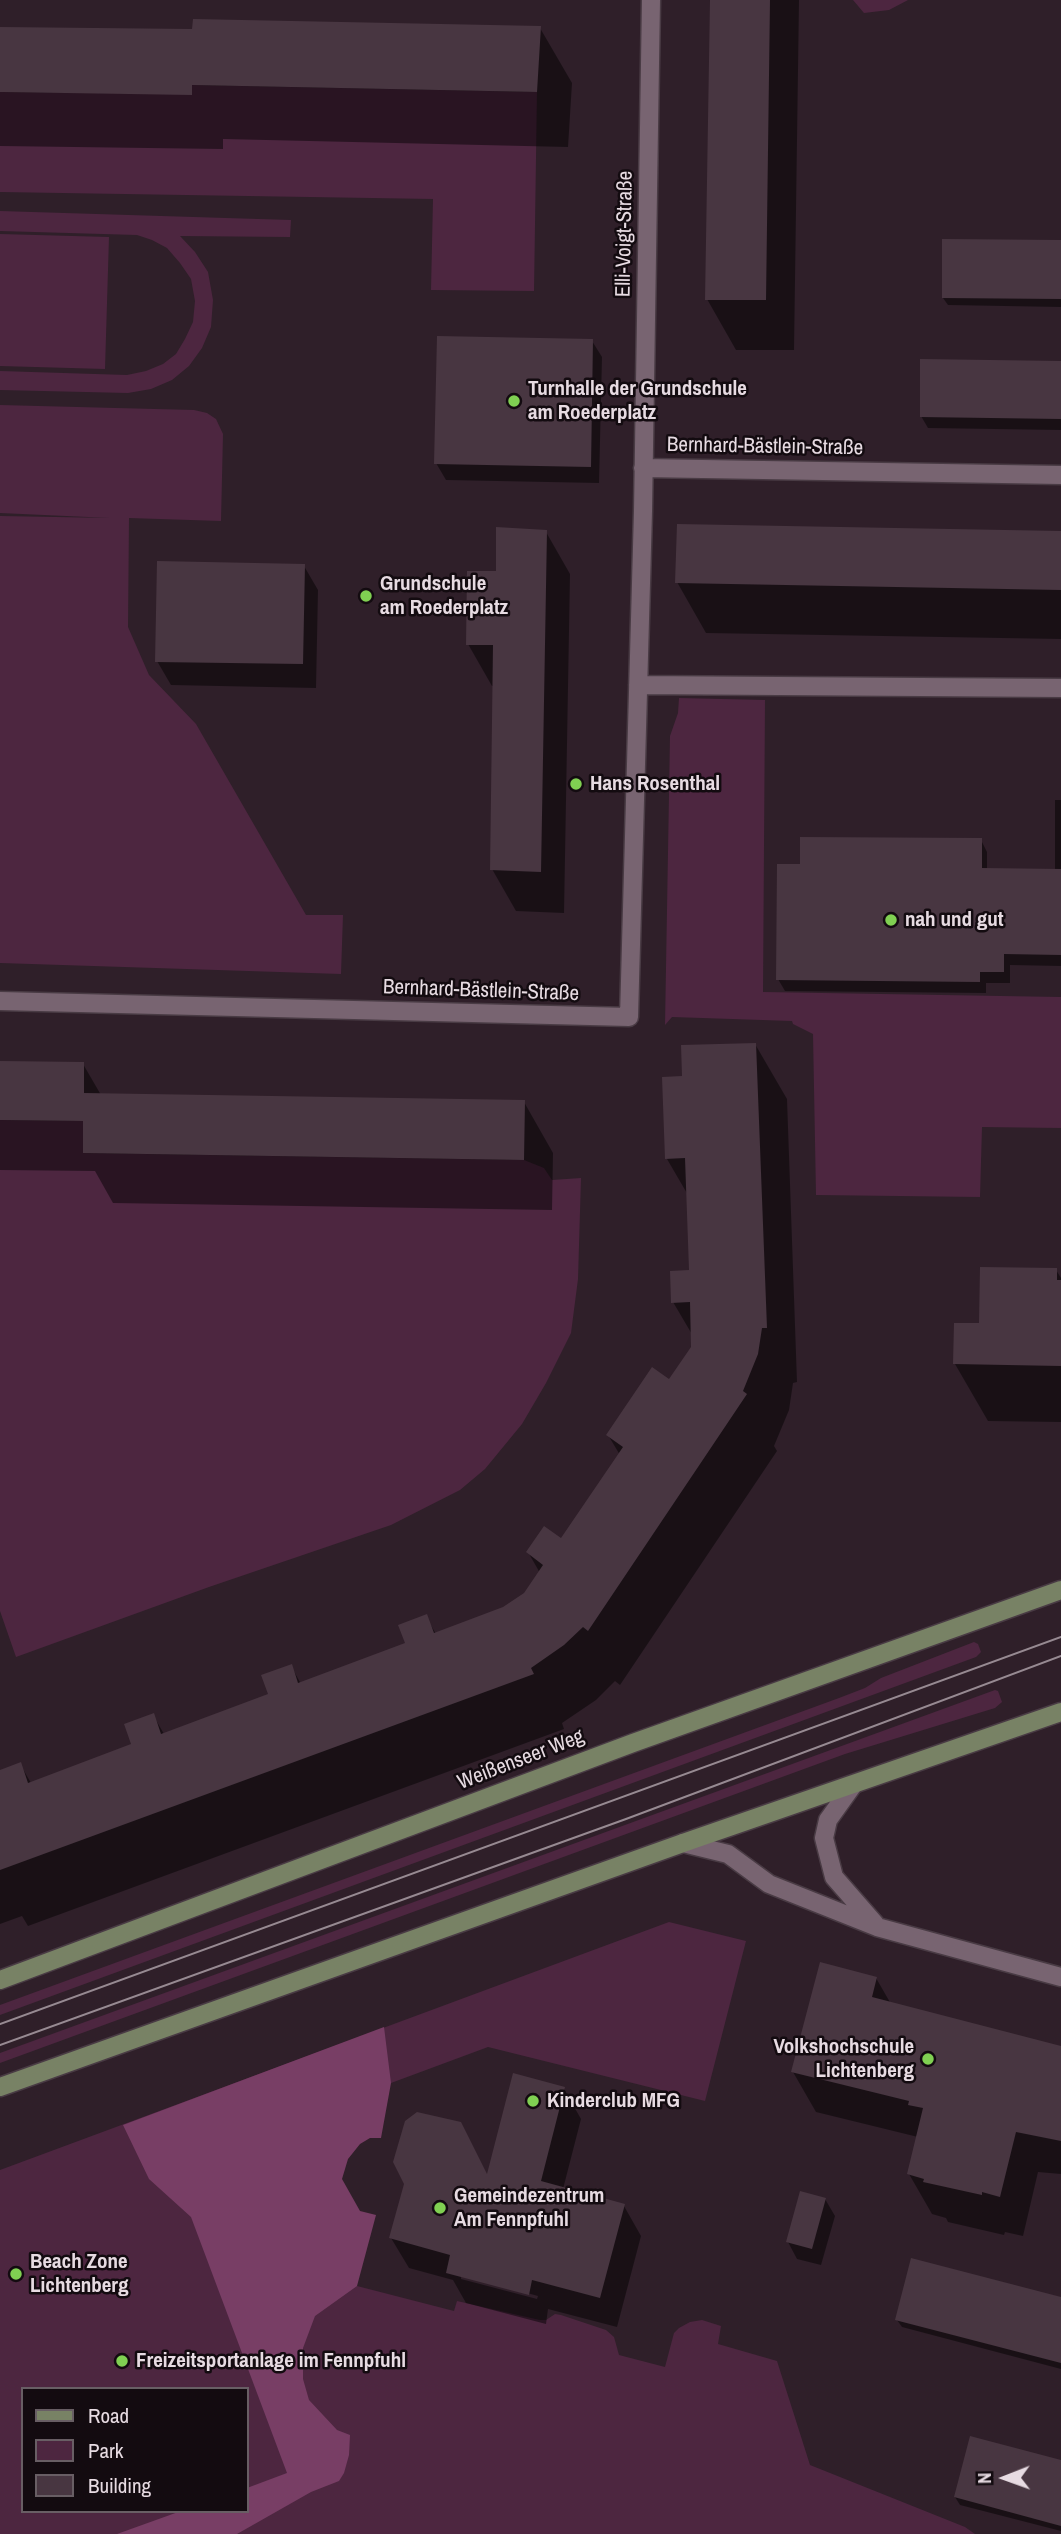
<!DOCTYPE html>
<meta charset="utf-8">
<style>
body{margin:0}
#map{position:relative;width:1061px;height:2534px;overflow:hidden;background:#2f1f29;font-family:"Archivo Narrow",sans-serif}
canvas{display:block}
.legend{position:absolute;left:21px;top:2387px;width:228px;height:126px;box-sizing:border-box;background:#130b10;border:2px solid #685e64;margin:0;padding:9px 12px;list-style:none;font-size:21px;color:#e7dbe2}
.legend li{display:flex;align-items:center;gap:14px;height:35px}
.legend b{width:35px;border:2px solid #685e64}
.north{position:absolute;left:970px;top:2443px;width:70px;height:70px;-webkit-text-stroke:5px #130b10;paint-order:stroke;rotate:269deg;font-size:19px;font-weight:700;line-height:28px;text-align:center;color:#e7dbe2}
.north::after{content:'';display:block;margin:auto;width:24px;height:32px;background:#e7dbe2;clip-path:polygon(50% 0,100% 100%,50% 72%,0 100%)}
</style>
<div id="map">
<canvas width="1061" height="2534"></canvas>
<ul class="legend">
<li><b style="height:9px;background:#788265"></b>Road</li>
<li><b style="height:19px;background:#4d2640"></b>Park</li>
<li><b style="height:19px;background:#483641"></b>Building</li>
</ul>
<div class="north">N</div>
</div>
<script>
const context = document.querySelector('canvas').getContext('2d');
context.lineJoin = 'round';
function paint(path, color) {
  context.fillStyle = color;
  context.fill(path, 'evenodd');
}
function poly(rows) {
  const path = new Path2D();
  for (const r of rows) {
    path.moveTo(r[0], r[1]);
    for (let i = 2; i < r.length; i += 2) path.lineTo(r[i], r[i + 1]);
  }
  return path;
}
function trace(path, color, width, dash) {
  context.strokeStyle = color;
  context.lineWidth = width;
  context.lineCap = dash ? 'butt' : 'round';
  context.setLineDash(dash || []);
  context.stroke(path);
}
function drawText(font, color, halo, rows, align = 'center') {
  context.font = font + ' "Archivo Narrow",sans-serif';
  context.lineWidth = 5;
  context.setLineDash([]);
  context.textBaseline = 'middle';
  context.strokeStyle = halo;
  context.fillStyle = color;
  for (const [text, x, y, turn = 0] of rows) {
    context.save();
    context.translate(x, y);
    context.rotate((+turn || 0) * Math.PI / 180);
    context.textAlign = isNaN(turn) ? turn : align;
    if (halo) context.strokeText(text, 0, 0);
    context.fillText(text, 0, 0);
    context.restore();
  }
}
paint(poly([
 [853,0,908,0,889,10,864,13],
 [192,85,537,92,534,291,431,290,433,199,0,192,0,92,192,94],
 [0,211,291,220,290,237,180,236,195,252,208,272,213,300,211,327,202,348,189,366,172,380,151,389,128,393,0,390,0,371,127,375,146,371,163,364,176,354,185,339,193,322,195,301,191,279,180,263,167,248,152,240,137,235,0,231],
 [0,234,109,237,105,369,0,366],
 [0,405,194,410,207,413,216,419,223,434,221,521,129,518,128,627,149,675,196,724,306,915,343,915,341,974,0,963,0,516,110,518,0,513],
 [679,698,765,700,763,992,1061,997,1061,1128,982,1127,980,1197,816,1195,813,1034,793,1024,792,1021,672,1017,665,1025,670,736,678,713],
 [0,1120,83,1121,83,1153,524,1160,544,1168,552,1180,581,1178,578,1279,571,1333,546,1383,522,1424,485,1469,460,1490,391,1525,209,1587,16,1657,0,1611],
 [974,1642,978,1644,981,1652,976,1657,0,2015,0,2005,839,1698,865,1688,881,1678],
 [995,1690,998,1691,1002,1702,995,1708,845,1754,0,2063,0,2053],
 [669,1922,746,1941,705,2101,488,2047,286,2122,357,2286,454,2311,457,2301,540,2320,546,2320,555,2314,561,2315,606,2330,614,2337,619,2355,665,2367,674,2333,679,2328,690,2322,702,2320,721,2326,718,2344,777,2361,810,2465,965,2527,975,2534,0,2534,0,2170],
 [23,2389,247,2389,247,2511,23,2511]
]), '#4d2640');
paint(poly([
 [384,2027,391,2083,381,2138,370,2138,360,2144,348,2159,342,2179,360,2211,376,2215,357,2286,315,2316,303,2348,303,2379,309,2400,337,2430,350,2435,349,2455,344,2473,339,2481,311,2492,237,2534,117,2534,181,2511,247,2511,247,2488,287,2473,191,2217,149,2179,123,2125]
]), '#783e65');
paint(poly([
 [712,0,799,0,794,350,736,350,707,299],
 [540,28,572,83,568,147,223,139,223,149,0,146,0,29,193,31],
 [1061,242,1061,307,948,305,943,298],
 [592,341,602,357,599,483,446,480,436,463],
 [1061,363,1061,430,928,428,921,416],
 [546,532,570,574,564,913,516,911,492,869,495,686,492,686,468,644,497,573],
 [1061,532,1061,639,706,633,677,582],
 [304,566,318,590,316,688,171,685,157,661],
 [1055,800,1061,800,1061,966,1010,965,1010,983,986,983,986,993,785,991,778,979,801,866,981,840,987,852,987,870,1055,871],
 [755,1044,787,1099,797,1382,793,1383,789,1410,774,1446,777,1451,620,1685,615,1681,596,1700,562,1723,564,1729,28,1926,22,1916,0,1924,0,1772,20,1764,31,1783,133,1745,153,1715,164,1734,270,1695,291,1666,301,1684,407,1644,426,1617,436,1634,504,1608,526,1594,540,1573,528,1552,562,1540,620,1455,608,1435,670,1381,693,1348,693,1336,673,1302,690,1272,688,1195,667,1159,684,1078],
 [0,1063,83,1064,101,1095,524,1102,553,1153,552,1210,113,1203,95,1171,0,1170],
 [1056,1270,1061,1278,1061,1422,988,1421,955,1364,981,1325],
 [876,1978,891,2004,1061,2047,1061,2174,1038,2172,1023,2236,1005,2232,1004,2235,948,2222,946,2218,932,2214,909,2174,918,2137,816,2112,793,2072],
 [564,2089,581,2119,563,2189,624,2206,641,2236,617,2327,548,2309,546,2324,466,2303,453,2280,409,2268,391,2238,488,2176],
 [461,2275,538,2296,537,2299,461,2279],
 [825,2199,835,2216,821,2265,797,2259,788,2242],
 [1061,2299,1061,2369,902,2327,897,2320],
 [1061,2462,1061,2531,960,2505,955,2497]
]), '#0007');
paint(poly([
 [710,0,770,0,766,300,705,300],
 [193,19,541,26,537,92,192,85,192,95,0,92,0,27,192,29],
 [942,239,1061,240,1061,299,942,298],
 [437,336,593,339,591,467,434,464],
 [920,359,1061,361,1061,419,920,417],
 [677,524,1061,531,1061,590,675,583],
 [496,527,547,530,541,872,490,870,493,645,466,645,467,571,496,571],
 [157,561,305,564,303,664,155,662],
 [800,837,982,838,982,868,1061,869,1061,955,1004,954,1004,972,980,972,980,982,776,980,777,864,800,864],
 [756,1043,767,1328,762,1328,758,1354,743,1391,747,1394,588,1631,583,1627,564,1645,531,1668,534,1674,0,1870,0,1770,21,1762,28,1783,131,1744,124,1724,154,1713,161,1734,268,1694,261,1675,292,1664,298,1683,405,1643,398,1625,427,1614,434,1633,503,1607,524,1593,543,1565,526,1552,544,1526,561,1538,623,1447,606,1435,652,1367,669,1379,691,1347,690,1302,671,1303,670,1271,689,1270,685,1158,665,1159,662,1077,682,1076,681,1045],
 [0,1061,84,1062,84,1093,525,1100,524,1160,83,1153,83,1121,0,1120],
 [980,1267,1057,1268,1057,1280,1061,1280,1061,1366,953,1364,954,1323,979,1323],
 [820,1962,877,1977,872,1997,1061,2046,1061,2141,1016,2132,1000,2197,982,2192,982,2195,923,2182,924,2179,907,2174,923,2108,908,2105,909,2101,791,2072],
 [513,2073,565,2087,541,2181,625,2204,600,2298,532,2280,529,2295,446,2273,450,2255,389,2238,404,2184,393,2162,405,2121,417,2112,461,2122,487,2174],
 [800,2191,826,2198,812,2249,786,2242],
 [911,2258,1061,2297,1061,2363,895,2320],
 [970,2436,1061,2460,1061,2526,954,2497]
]), '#483641');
const minor = poly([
 [643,468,1061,475],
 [638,685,1061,688],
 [0,1001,629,1017,643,511,651,0],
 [853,1785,828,1820,824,1838,834,1877,875,1924],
 [683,1843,728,1854,769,1884,877,1927,1061,1977]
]);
const secondary = poly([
 [0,1980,633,1743,1061,1590],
 [0,2087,683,1843,1061,1712]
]);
trace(minor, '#493b44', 21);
trace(secondary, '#493b44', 21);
trace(minor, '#786471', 18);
trace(secondary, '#788265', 18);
trace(poly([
 [0,2024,1061,1637],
 [0,2045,626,1819,1061,1656]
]), '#978a92', 2);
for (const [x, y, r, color] of [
 [514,401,7,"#80d052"],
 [366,596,7,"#80d052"],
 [576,784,7,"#80d052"],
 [891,920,7,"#80d052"],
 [928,2059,7,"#80d052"],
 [533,2101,7,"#80d052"],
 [440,2208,7,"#80d052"],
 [16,2274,7,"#80d052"],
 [122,2361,7,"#80d052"]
]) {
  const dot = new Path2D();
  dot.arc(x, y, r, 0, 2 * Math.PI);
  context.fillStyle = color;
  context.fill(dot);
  trace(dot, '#130b10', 2.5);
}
drawText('21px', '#e7dbe2', '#130b10', [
 ["Elli-Voigt-Straße",625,234,-89],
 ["Bernhard-Bästlein-Straße",765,447,1],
 ["Bernhard-Bästlein-Straße",481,991,2],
 ["Weißenseer Weg",521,1760,-21]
]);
drawText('bold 21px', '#e7dbe2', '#130b10', [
 ["Turnhalle der Grundschule",528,389],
 ["am Roederplatz",528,413],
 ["Grundschule",380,584],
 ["am Roederplatz",380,608],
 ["Hans Rosenthal",590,784],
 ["nah und gut",905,920],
 ["Volkshochschule",914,2047,"right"],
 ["Lichtenberg",914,2071,"right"],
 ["Kinderclub MFG",547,2101],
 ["Gemeindezentrum",454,2196],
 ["Am Fennpfuhl",454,2220],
 ["Beach Zone",30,2262],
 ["Lichtenberg",30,2286],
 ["Freizeitsportanlage im Fennpfuhl",136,2361]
], 'left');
</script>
